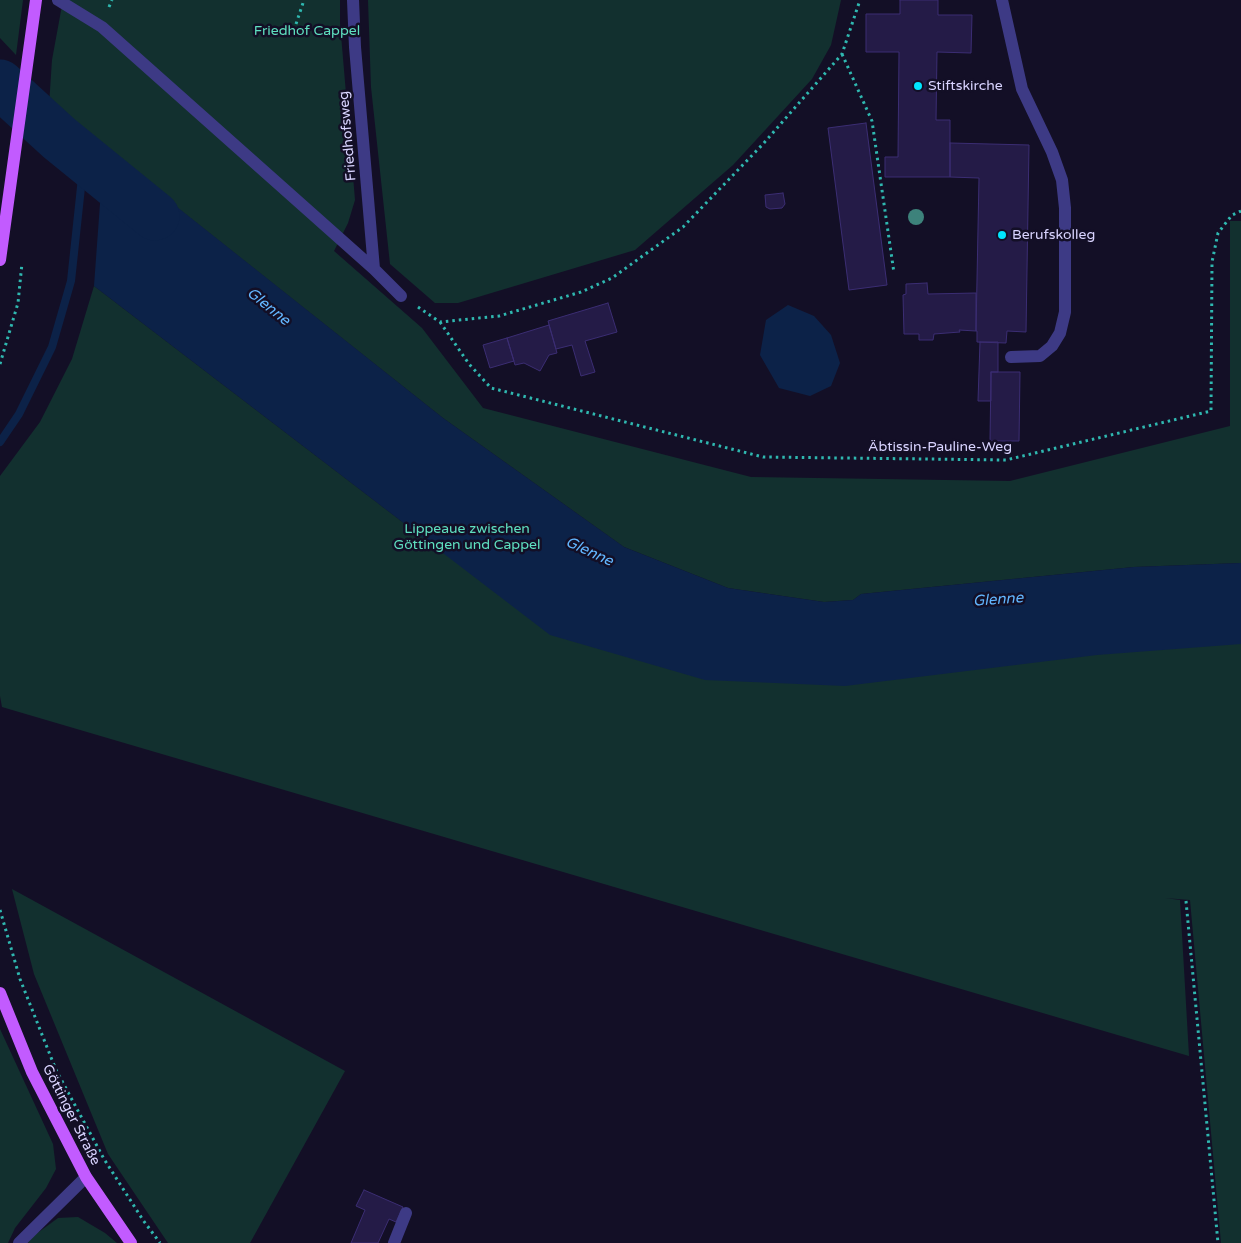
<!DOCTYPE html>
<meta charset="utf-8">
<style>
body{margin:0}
canvas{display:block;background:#130f26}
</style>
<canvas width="1241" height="1243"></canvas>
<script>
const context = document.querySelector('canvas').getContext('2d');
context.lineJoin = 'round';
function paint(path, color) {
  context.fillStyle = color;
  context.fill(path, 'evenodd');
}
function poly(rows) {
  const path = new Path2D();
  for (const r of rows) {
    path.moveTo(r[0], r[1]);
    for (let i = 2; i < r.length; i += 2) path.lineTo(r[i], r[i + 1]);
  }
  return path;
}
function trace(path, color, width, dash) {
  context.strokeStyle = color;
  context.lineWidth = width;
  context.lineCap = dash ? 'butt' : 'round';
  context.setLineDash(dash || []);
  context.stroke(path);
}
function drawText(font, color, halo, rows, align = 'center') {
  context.font = font + ' "Varela Round",sans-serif';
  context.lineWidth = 5;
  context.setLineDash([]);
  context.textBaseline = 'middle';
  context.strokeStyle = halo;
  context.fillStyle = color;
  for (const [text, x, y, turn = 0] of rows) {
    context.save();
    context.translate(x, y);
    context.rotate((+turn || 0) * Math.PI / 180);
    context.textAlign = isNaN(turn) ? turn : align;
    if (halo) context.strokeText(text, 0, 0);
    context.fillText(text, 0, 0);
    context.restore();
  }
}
paint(poly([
 [0,0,23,0,16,55,0,38],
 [63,0,340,0,340,23,355,200,348,223,334,251,422,328,483,408,751,477,1010,481,1230,426,1230,221,1241,221,1241,563,1134,567,861,594,853,600,824,602,728,588,624,547,443,418,49,106,52,60],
 [368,0,841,0,831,45,812,79,733,165,635,250,458,303,435,303,390,264,371,87],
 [94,286,409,527,516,512,776,607,1241,598,1241,1243,1221,1243,1190,900,1165,898,1180,900,1189,1056,2,707,0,696,0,476,40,422,72,359],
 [12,889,345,1071,250,1243,168,1243,108,1154,34,974],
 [0,1029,53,1144,56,1169,46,1188,15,1228,8,1243,0,1243],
 [78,1217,105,1233,117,1243,28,1243,32,1237,58,1218]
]), '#12302f');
paint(poly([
 [104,149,443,418,624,547,728,588,824,602,853,600,861,594,1134,567,1241,563,1241,644,1097,655,845,686,705,680,550,635,94,286],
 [788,305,814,316,831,335,840,363,831,386,810,396,779,388,760,355,766,320]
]), '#0c2248');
trace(poly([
 [0,442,19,414,52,347,71,281,84,159]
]), '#0c2248', 8);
trace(poly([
 [0,84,59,138,155,216]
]), '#0c2248', 49);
const building = poly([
 [900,0,938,0,938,15,972,15,971,53,937,52,936,120,950,120,950,177,885,177,885,157,898,157,899,52,866,52,866,14,900,14,900,0],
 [866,123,887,285,849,290,828,128,866,123],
 [950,143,1029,145,1026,332,1007,331,1006,343,977,342,977,331,976,331,979,178,950,177,950,143],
 [783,193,785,204,782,208,770,209,766,207,765,195,783,193],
 [927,283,928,294,976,293,976,331,959,330,960,332,934,334,933,340,919,340,919,334,904,334,903,295,906,294,906,284,927,283],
 [608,303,617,332,585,341,595,372,581,376,572,345,556,349,548,321,608,303],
 [549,325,557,353,549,355,540,371,524,363,515,365,507,338,549,325],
 [507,338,514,361,490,368,483,345,507,338],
 [980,342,998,342,998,372,991,372,991,401,978,401,980,342],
 [991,372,1020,372,1019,441,990,441,991,372],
 [364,1190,403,1207,396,1222,389,1219,378,1243,351,1243,365,1210,356,1206,364,1190]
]);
paint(building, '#241b47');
trace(building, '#3b2d73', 1);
trace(poly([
 [109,7,112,0],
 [296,24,304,0],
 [842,54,872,121,894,273],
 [418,307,440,322,499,316,581,292,612,278,683,227,763,144,842,54,860,0],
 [440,322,469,364,491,388,763,457,1006,460,1211,411,1212,262,1218,233,1232,215,1241,211],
 [0,364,18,303,22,263],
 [1186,901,1218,1243],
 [0,910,20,979,56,1070,104,1159,143,1220,160,1243]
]), '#2fb8b0', 3, [2.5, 4]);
trace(poly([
 [58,0,102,27,374,269,401,296],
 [353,0,355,47,374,269],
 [1002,0,1022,89,1052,152,1062,180,1065,208,1065,312,1060,333,1052,346,1040,356,1011,357],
 [19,1243,86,1177],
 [394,1243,406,1213]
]), '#3d3a85', 12);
trace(poly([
 [0,260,36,0],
 [0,993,32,1072,86,1177,131,1243]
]), '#c25bff', 12);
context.fillStyle = '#3d827b';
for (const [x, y] of [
 [916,217]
]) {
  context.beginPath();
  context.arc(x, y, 8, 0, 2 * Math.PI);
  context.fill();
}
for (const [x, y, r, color] of [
 [918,86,5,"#00e5ff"],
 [1002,235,5,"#00e5ff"]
]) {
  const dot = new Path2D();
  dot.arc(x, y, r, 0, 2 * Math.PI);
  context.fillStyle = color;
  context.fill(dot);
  trace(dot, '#130f26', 2);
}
drawText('14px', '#5fe0c0', '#130f26', [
 ["Friedhof Cappel",307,31],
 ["Lippeaue zwischen",467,529],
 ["Göttingen und Cappel",467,545]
]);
drawText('14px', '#d9d4ff', '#130f26', [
 ["Stiftskirche",928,86],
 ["Berufskolleg",1012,235]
], 'left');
drawText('14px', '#d9d4ff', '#130f26', [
 ["Friedhofsweg",348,136,-95],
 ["Äbtissin-Pauline-Weg",940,447],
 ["Göttinger Straße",71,1115,63]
]);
drawText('italic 15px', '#62b6ff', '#130f26', [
 ["Glenne",268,307,39],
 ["Glenne",589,552,25],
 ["Glenne",998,600,-4]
]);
</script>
